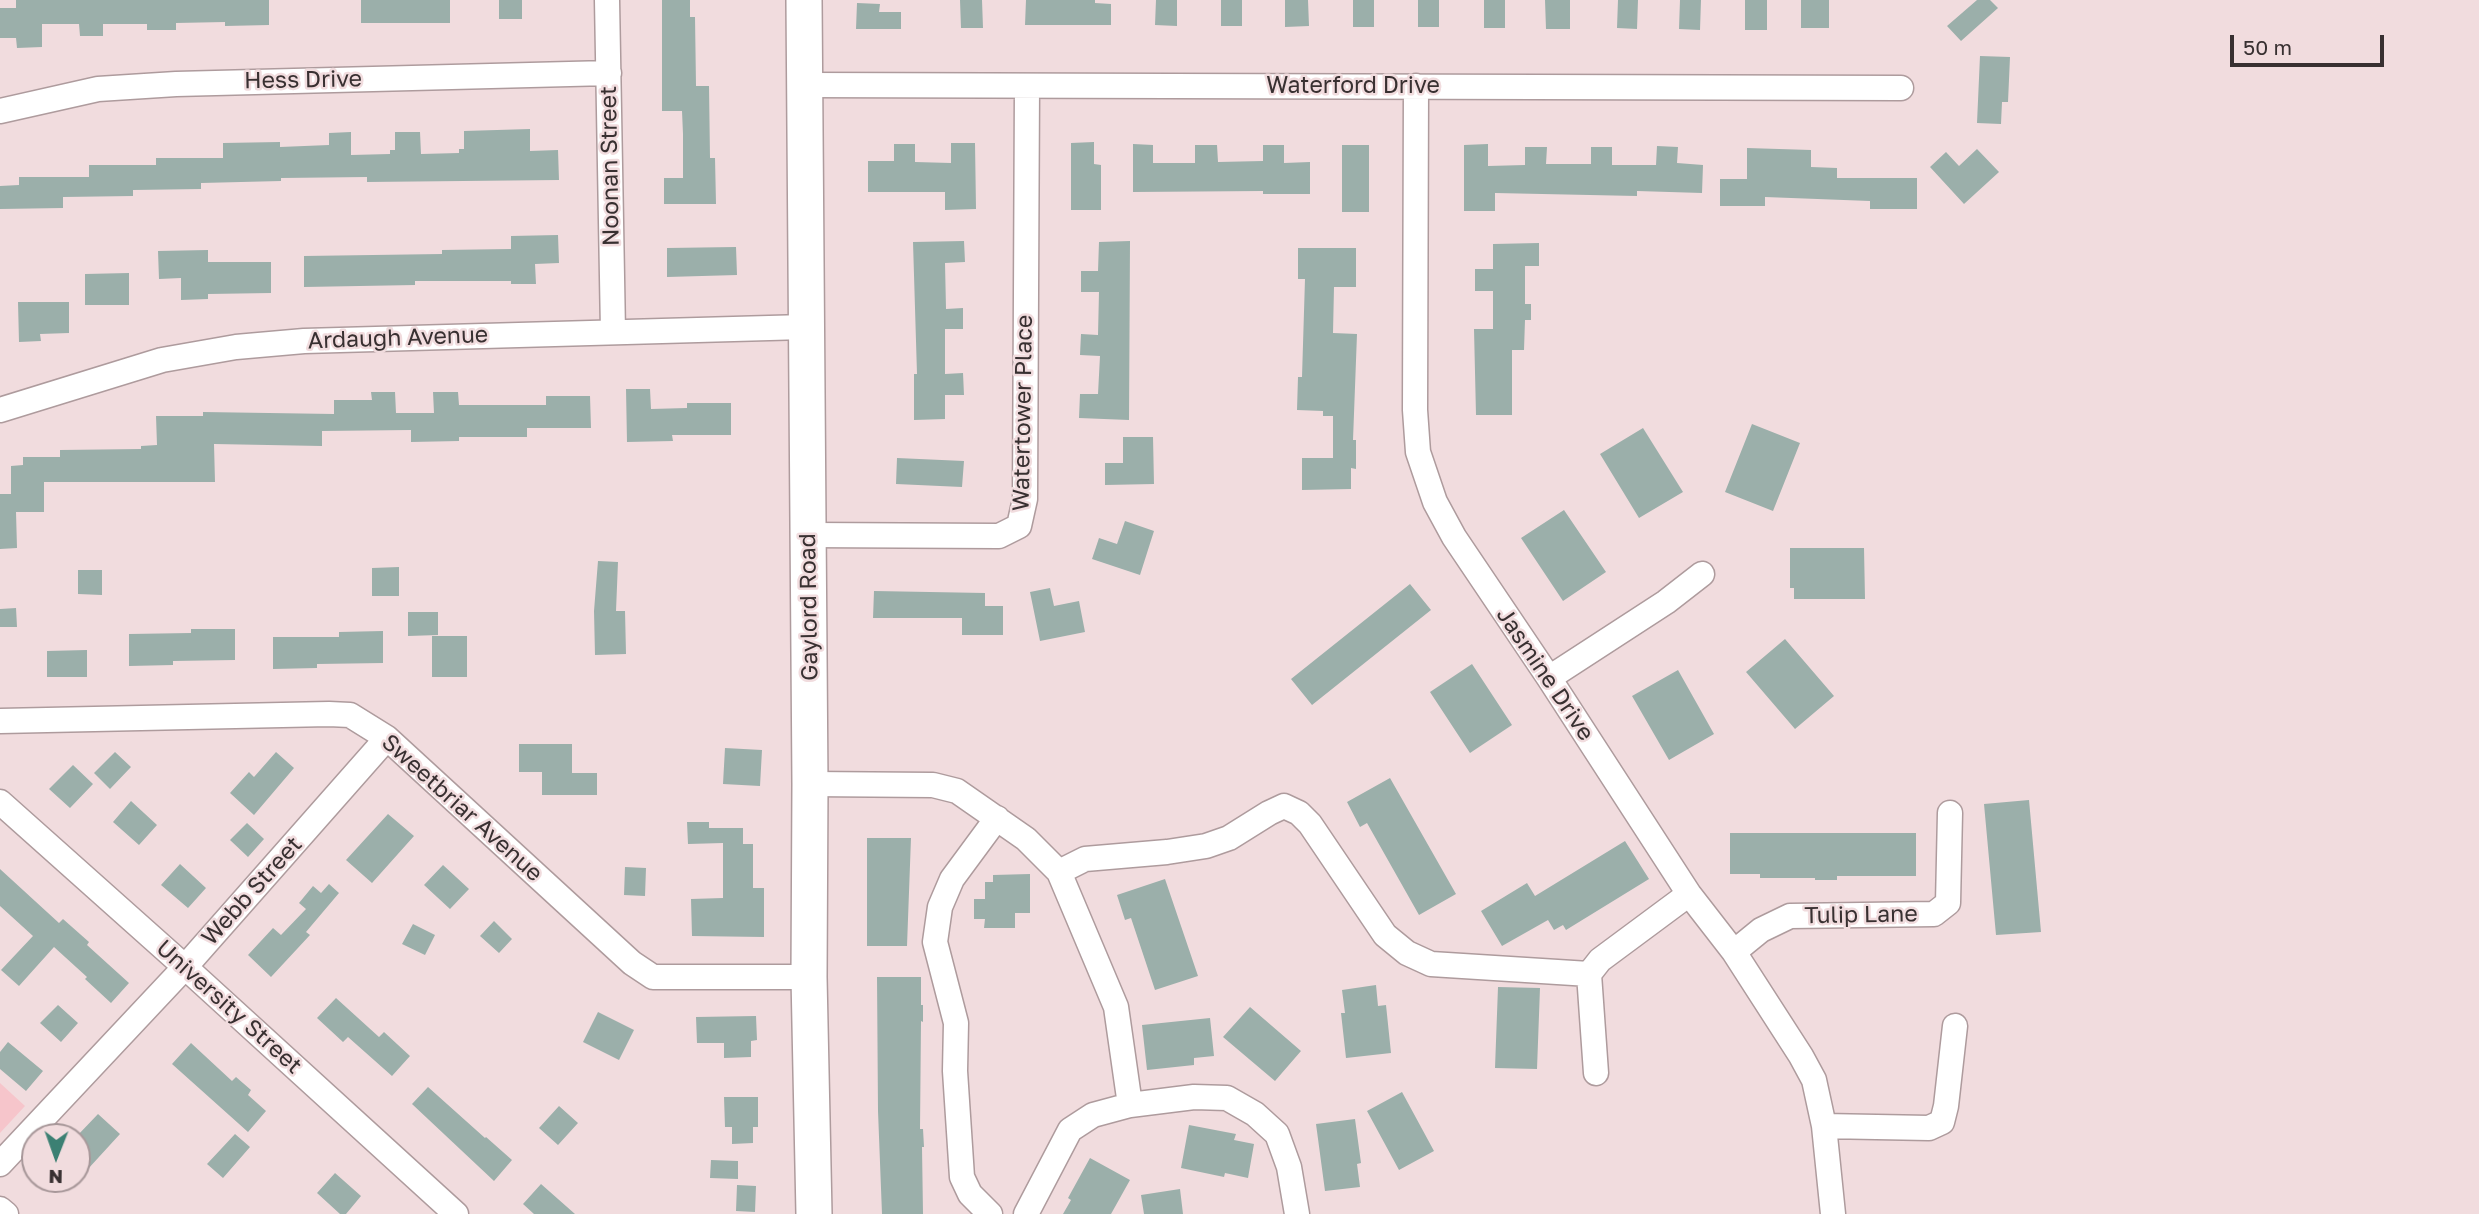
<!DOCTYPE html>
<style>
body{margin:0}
#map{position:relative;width:2479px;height:1214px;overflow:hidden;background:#f1dcde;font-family:"Golos Text",sans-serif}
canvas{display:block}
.north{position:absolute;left:21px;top:1123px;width:70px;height:70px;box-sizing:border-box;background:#f1dcde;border:2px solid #a79799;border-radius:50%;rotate:181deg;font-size:19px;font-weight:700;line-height:28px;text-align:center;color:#383031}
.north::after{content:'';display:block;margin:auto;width:24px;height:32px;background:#3c8073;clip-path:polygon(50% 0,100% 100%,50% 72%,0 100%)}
.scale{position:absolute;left:2230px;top:35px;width:154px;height:32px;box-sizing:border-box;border:4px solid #383031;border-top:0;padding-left:9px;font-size:21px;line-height:24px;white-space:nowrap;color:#383031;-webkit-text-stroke:5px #f1dcde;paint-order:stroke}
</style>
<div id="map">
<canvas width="2479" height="1214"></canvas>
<div class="north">N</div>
<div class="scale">50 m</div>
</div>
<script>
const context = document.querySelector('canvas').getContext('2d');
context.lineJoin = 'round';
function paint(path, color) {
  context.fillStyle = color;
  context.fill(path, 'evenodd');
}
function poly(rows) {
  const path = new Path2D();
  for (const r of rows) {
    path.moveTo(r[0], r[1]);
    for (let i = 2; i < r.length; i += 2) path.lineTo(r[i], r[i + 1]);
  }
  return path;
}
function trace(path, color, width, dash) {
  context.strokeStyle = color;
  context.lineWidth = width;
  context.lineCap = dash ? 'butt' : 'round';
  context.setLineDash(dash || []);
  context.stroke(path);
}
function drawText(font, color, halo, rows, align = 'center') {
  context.font = font + ' "Golos Text",sans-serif';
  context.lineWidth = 5;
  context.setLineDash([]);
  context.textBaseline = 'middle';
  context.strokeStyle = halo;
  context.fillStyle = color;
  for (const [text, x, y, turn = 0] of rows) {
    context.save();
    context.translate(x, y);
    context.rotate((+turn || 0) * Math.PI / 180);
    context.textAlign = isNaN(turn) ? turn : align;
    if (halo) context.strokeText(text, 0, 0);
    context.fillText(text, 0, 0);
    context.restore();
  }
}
paint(poly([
 [0,1083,25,1106,0,1133]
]), '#f6c5cb');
paint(poly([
 [16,0,269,0,269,25,225,26,225,22,176,23,176,30,147,30,147,24,103,24,103,36,80,36,79,24,42,24,42,47,17,48,16,38,0,38,0,8,16,8],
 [361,0,450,0,450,23,361,23],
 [499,0,522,0,522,19,499,19],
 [662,0,690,0,690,17,695,17,696,86,709,86,710,158,715,158,716,204,664,204,664,178,683,178,683,134,682,111,662,111],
 [960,0,982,0,983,28,961,28],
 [1026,0,1095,0,1095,3,1111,4,1111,25,1025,25],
 [1156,0,1177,0,1177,26,1155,25],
 [1221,0,1242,0,1242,26,1221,26],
 [1285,0,1308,0,1309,26,1285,27],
 [1353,0,1374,0,1374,27,1353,27],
 [1418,0,1439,0,1439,27,1418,27],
 [1484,0,1505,0,1505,28,1484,28],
 [1545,0,1570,0,1570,29,1546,29],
 [1618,0,1638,0,1637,29,1617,28],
 [1680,0,1701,0,1700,30,1679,29],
 [1745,0,1767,0,1767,30,1745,30],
 [1801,0,1829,0,1829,28,1801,28],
 [1977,0,1990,0,1998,8,1961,41,1947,26],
 [857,3,880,4,879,12,901,12,901,29,856,29],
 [1980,56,2010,57,2008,102,2002,102,2001,124,1977,123],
 [530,129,530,151,558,150,559,180,367,182,367,177,281,178,281,181,201,183,201,189,133,190,133,196,63,197,63,208,0,209,0,186,19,185,19,177,89,177,89,165,156,165,156,158,223,158,223,143,280,142,280,147,329,145,329,133,351,132,351,155,390,154,390,150,395,150,395,132,420,132,421,154,459,153,459,149,464,149,464,131],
 [1094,142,1094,164,1101,165,1101,210,1071,210,1071,143],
 [951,143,975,143,976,209,945,210,945,192,868,192,868,161,894,161,894,144,915,144,915,162,951,163],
 [1133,144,1153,145,1153,163,1195,163,1195,145,1217,145,1218,162,1263,161,1263,145,1284,145,1284,163,1310,162,1310,194,1263,194,1263,191,1133,192],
 [1488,144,1488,166,1525,165,1525,147,1547,147,1546,164,1591,164,1591,147,1612,147,1612,165,1656,165,1657,146,1678,147,1677,163,1703,165,1702,193,1637,191,1637,196,1495,193,1495,211,1464,211,1464,145],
 [1342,145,1369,145,1369,212,1342,212],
 [1747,148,1811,150,1811,167,1837,168,1837,178,1917,178,1917,209,1870,209,1870,201,1765,197,1765,206,1720,206,1720,179,1747,179],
 [1977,149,1999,172,1964,204,1930,167,1946,152,1959,166],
 [558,235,559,263,535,264,536,284,511,284,511,281,415,281,415,285,304,287,304,256,442,254,442,250,511,249,511,236],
 [964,241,965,262,945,263,946,309,963,308,963,329,945,329,945,374,963,373,964,395,945,395,945,419,914,420,914,374,917,374,913,242],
 [1130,241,1129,420,1079,418,1080,394,1098,394,1100,356,1080,355,1081,334,1098,335,1099,292,1081,292,1081,271,1098,271,1099,242],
 [1539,243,1539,266,1525,266,1525,304,1531,304,1531,320,1525,320,1524,350,1512,350,1512,415,1476,415,1474,329,1493,329,1493,291,1475,291,1475,269,1493,269,1493,244],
 [736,247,737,275,667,277,667,248],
 [1298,248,1356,248,1356,287,1334,287,1333,333,1357,334,1353,440,1356,440,1356,469,1351,468,1351,489,1302,490,1302,458,1333,458,1333,416,1323,416,1323,411,1297,410,1298,377,1302,377,1305,279,1298,279],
 [208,250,208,262,271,262,271,293,208,294,208,299,181,300,181,278,159,279,158,251],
 [129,273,129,305,85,305,85,274],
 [18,302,69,302,69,333,40,334,41,341,19,342],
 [626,389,650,389,651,409,687,408,687,403,731,403,731,435,672,435,673,441,627,442],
 [371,392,395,392,396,413,434,413,433,392,458,392,459,405,546,405,546,396,590,396,591,428,527,428,527,437,459,437,459,441,411,442,411,430,322,431,322,446,214,444,215,482,44,482,44,512,16,512,17,548,0,549,0,494,11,494,11,466,23,465,23,457,60,457,60,450,141,449,141,446,157,445,156,416,203,416,203,412,334,414,334,400,372,400],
 [1752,424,1800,443,1773,511,1725,492],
 [1643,428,1683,492,1639,518,1600,454],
 [1123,437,1153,437,1154,484,1105,485,1105,463,1123,463],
 [897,458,964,461,962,487,896,484],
 [1564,510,1606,572,1563,601,1521,538],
 [1125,521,1154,531,1140,575,1092,559,1099,538,1117,544],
 [1790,548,1864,548,1865,599,1794,599,1794,588,1790,588],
 [598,561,618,562,616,611,625,611,626,654,595,655,594,611],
 [399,567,399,596,372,596,372,568],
 [78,570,102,570,102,595,78,594],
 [1410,584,1431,610,1312,705,1291,679],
 [1050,588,1054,606,1079,601,1085,632,1040,641,1030,592],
 [874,591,985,593,985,606,1003,606,1003,635,962,635,962,618,873,618],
 [16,608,17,627,0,627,0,609],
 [408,612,438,612,438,635,408,636],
 [191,629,235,629,235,660,173,661,173,665,129,666,129,634,191,633],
 [383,631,383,663,317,664,317,668,273,669,273,637,339,637,339,632],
 [432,636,467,636,467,677,432,677],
 [1785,639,1834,696,1795,729,1746,672],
 [87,650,87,677,47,677,47,651],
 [1472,664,1512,725,1470,753,1430,692],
 [1678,670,1714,734,1669,760,1632,696],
 [519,744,572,744,572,773,597,773,597,795,542,795,542,772,519,772],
 [725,748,762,750,760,786,723,784],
 [115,752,131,767,110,789,94,773],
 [276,752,294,768,254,815,230,793,249,772,254,777],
 [73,765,93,784,70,808,49,789],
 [1390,778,1456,894,1419,915,1367,823,1360,827,1347,802],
 [2029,800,2041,932,1996,935,1984,804],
 [131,801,157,825,139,845,113,822],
 [388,814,414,836,372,883,346,860],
 [687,822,709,822,709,828,743,828,743,844,753,844,753,888,764,888,764,937,692,936,691,899,723,898,723,843,688,844],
 [247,823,264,839,248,857,230,840],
 [1730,833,1916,833,1916,876,1837,876,1837,880,1815,880,1815,878,1760,878,1760,874,1730,874],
 [867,838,911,838,907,946,867,946],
 [1625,841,1649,879,1566,930,1563,925,1554,930,1548,920,1502,946,1481,911,1527,883,1535,896],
 [180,864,206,888,188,908,161,885],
 [443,865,469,889,450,909,424,885],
 [625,867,646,868,645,896,624,895],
 [0,869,59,923,63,919,89,942,87,945,129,983,111,1003,85,979,87,977,54,947,19,986,1,970,33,936,0,906],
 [1030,874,1030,913,1015,913,1015,928,984,928,985,919,974,919,974,899,985,899,985,882,993,882,993,875],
 [1165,879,1198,976,1155,990,1131,918,1125,920,1117,895],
 [329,884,339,893,306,932,310,935,271,977,248,955,273,928,281,935,306,909,299,903,313,886,321,893],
 [494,921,512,939,499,953,480,936],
 [413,924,435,935,425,955,402,944],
 [877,977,921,977,921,1005,923,1005,923,1022,921,1021,920,1129,923,1129,924,1147,922,1147,923,1214,882,1214,878,1111],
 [1376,985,1378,1006,1386,1005,1391,1053,1346,1058,1341,1013,1345,1013,1342,990],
 [1498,987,1540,988,1537,1069,1495,1068],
 [336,998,379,1037,384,1032,410,1056,392,1076,348,1037,343,1042,317,1018],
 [58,1005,78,1023,61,1042,40,1023],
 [1250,1007,1301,1051,1275,1081,1223,1037],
 [598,1012,634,1030,619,1060,583,1042],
 [756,1016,757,1040,751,1041,751,1057,724,1058,724,1043,697,1043,696,1017],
 [1210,1018,1214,1056,1194,1058,1194,1065,1147,1070,1142,1025],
 [8,1042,43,1071,26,1091,0,1069,0,1052],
 [191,1043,232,1081,236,1077,251,1090,248,1095,266,1111,248,1132,172,1064],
 [428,1087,485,1138,486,1137,512,1160,494,1181,412,1104],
 [1402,1092,1434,1151,1399,1170,1367,1111],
 [724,1097,758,1097,758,1127,753,1127,753,1143,732,1144,732,1127,725,1127],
 [559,1106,578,1123,558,1145,539,1128],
 [98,1114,120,1134,77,1181,77,1136],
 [1355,1119,1361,1163,1357,1164,1360,1187,1325,1191,1316,1124],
 [1189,1125,1236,1134,1234,1140,1254,1144,1248,1178,1225,1173,1224,1177,1181,1168],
 [235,1134,250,1147,223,1178,207,1164],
 [1090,1158,1130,1180,1111,1214,1063,1214,1071,1200,1068,1198],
 [711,1160,738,1161,738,1179,710,1178],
 [335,1173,361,1196,346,1214,340,1214,317,1193],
 [541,1184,575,1214,534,1214,523,1204],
 [737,1185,756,1186,755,1212,736,1211],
 [1180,1189,1183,1214,1144,1214,1141,1195]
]), '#9bafaa');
const street = poly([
 [607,0,613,332],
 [805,85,1901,88],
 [1416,86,1415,410,1418,452,1435,502,1454,537,1549,678,1689,894,1734,952,1801,1056,1814,1080,1824,1126,1833,1214],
 [0,111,98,89,176,84,609,73],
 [0,410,162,360,236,347,304,341,805,327],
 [808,535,999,536,1019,526,1025,499,1027,86],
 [1549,678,1666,602,1702,574],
 [0,721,329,714,350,715,387,738,632,963,653,977,809,977],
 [810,784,933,785,957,791,1026,839,1059,872,1116,1007,1130,1105],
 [0,802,185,967,456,1214],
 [1059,872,1085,859,1167,852,1206,846,1229,838,1269,813,1284,806,1299,813,1310,824,1385,935,1407,953,1431,964,1589,974,1600,960,1689,894],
 [1734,952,1761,930,1790,916,1934,914,1948,903,1950,813],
 [1589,974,1596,1073],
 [1824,1126,1929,1128,1942,1122,1946,1106,1955,1026],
 [0,1164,185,967,387,738],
 [0,1209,6,1214],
 [990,1214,970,1194,962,1177,955,1071,956,1023,935,942,940,907,952,879,997,818],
 [1026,1214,1070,1130,1093,1115,1130,1105,1194,1097,1227,1098,1255,1114,1277,1134,1289,1167,1297,1214]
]);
const secondary = poly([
 [804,0,810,784,809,977,814,1214]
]);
trace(street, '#ae9b9d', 27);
trace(secondary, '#ae9b9d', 38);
trace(street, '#fff', 24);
trace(secondary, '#fff', 35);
drawText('23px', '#383031', '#f1dcde', [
 ["Hess Drive",303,80,-1],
 ["Waterford Drive",1353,86],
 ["Noonan Street",610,166,-91],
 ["Ardaugh Avenue",398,338,-2],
 ["Watertower Place",1023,413,-89],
 ["Gaylord Road",809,607,-91],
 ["Jasmine Drive",1545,674,56],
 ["Sweetbriar Avenue",462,808,42],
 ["Webb Street",252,891,-48],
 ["Tulip Lane",1861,915,-1],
 ["University Street",229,1007,42]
]);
</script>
